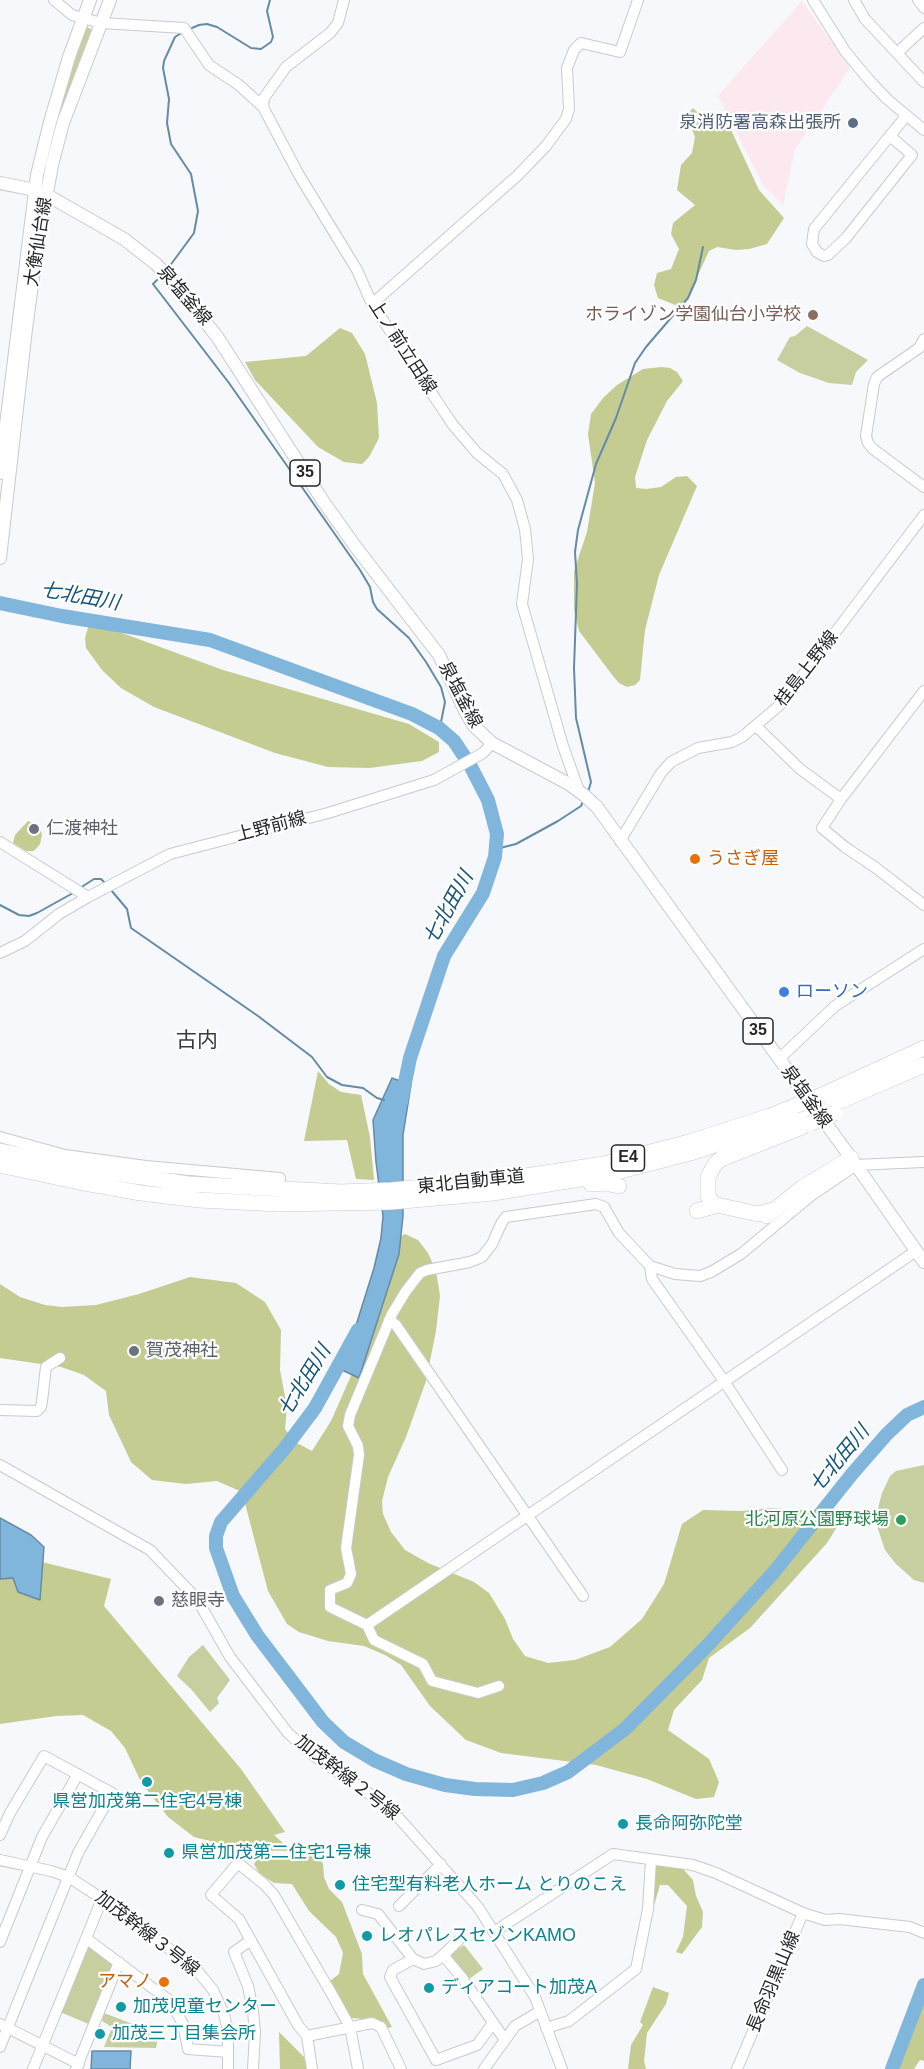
<!DOCTYPE html>
<meta charset="utf-8">
<style>
body{margin:0}
canvas{display:block;background:#f6f8fc}
</style>
<canvas width="924" height="2069"></canvas>
<script>
const context = document.querySelector('canvas').getContext('2d');
context.lineJoin = 'round';
function paint(path, color) {
  context.fillStyle = color;
  context.fill(path, 'evenodd');
}
function poly(rows) {
  const path = new Path2D();
  for (const r of rows) {
    path.moveTo(r[0], r[1]);
    for (let i = 2; i < r.length; i += 2) path.lineTo(r[i], r[i + 1]);
  }
  return path;
}
function trace(path, color, width, dash) {
  context.strokeStyle = color;
  context.lineWidth = width;
  context.lineCap = dash ? 'butt' : 'round';
  context.setLineDash(dash || []);
  context.stroke(path);
}
function drawText(font, color, halo, rows, align = 'center') {
  context.font = font + ' Helvetica,"Noto Sans JP",sans-serif';
  context.lineWidth = 4.5;
  context.setLineDash([]);
  context.textBaseline = 'middle';
  context.strokeStyle = halo;
  context.fillStyle = color;
  for (const [text, x, y, turn = 0] of rows) {
    context.save();
    context.translate(x, y);
    context.rotate((+turn || 0) * Math.PI / 180);
    context.textAlign = isNaN(turn) ? turn : align;
    if (halo) context.strokeText(text, 0, 0);
    context.fillText(text, 0, 0);
    context.restore();
  }
}
paint(poly([
 [802,1,850,68,795,150,783,205,763,185,718,96]
]), '#fce8ef');
paint(poly([
 [85,26,93,30,53,136,43,174,42,174,72,59],
 [807,326,868,360,856,372,852,385,829,383,800,373,777,360,790,337,795,336],
 [924,1465,924,1583,914,1580,896,1564,885,1550,878,1529,877,1512,882,1493,890,1476,896,1471],
 [203,1645,230,1680,217,1698,219,1703,210,1712,191,1689,177,1676,189,1657],
 [464,1945,483,1969,469,1979,451,1958,452,1953],
 [92,1946,114,1962,91,2025,60,2012,86,1947],
 [104,2013,159,2034,156,2048,104,2047,112,2027,102,2021]
]), '#c7ce9f');
paint(poly([
 [693,108,713,127,715,118,724,115,759,190,784,218,767,244,749,249,736,250,717,247,709,251,683,308,658,298,654,285,657,273,671,269,679,249,671,234,673,223,695,205,677,190,681,165,692,153,695,137,687,115],
 [340,328,352,333,365,354,377,403,379,438,369,457,362,464,344,462,318,447,255,380,245,362,306,356],
 [661,367,670,368,677,372,683,381,667,401,647,440,635,477,636,488,646,489,661,487,676,477,687,476,697,486,659,575,645,630,640,680,635,685,627,687,619,683,613,676,579,631,574,610,574,571,587,532,595,483,588,434,591,414,603,398,617,385,643,369],
 [92,622,223,670,409,724,439,742,439,752,422,761,369,768,328,767,275,753,154,707,121,688,102,670,86,648,85,638,89,624],
 [28,821,40,827,42,835,40,844,34,851,26,851,13,843,15,835],
 [318,1071,329,1084,341,1092,361,1095,370,1137,374,1180,356,1179,347,1140,304,1141],
 [405,1234,418,1240,428,1253,436,1271,440,1296,436,1331,426,1381,406,1437,388,1477,382,1501,383,1514,391,1532,405,1550,428,1563,474,1582,489,1593,505,1619,513,1639,525,1656,548,1663,575,1660,610,1647,642,1619,664,1584,682,1524,703,1510,742,1511,769,1508,820,1511,835,1519,837,1527,827,1543,750,1628,709,1658,702,1680,674,1710,668,1730,709,1759,719,1782,714,1797,696,1799,647,1779,596,1765,501,1753,466,1740,430,1706,401,1665,385,1655,364,1646,328,1641,299,1632,287,1624,268,1591,242,1492,217,1481,186,1484,152,1480,131,1462,109,1415,106,1391,84,1375,61,1367,0,1358,0,1284,20,1297,45,1305,62,1307,96,1305,139,1294,190,1277,236,1283,265,1302,281,1330,280,1370,287,1407,285,1429,295,1442,312,1451,331,1421,354,1369,395,1240],
 [0,1547,42,1562,111,1579,104,1606,241,1769,285,1832,274,1835,292,1851,246,1850,194,1837,168,1817,141,1782,125,1748,111,1731,83,1715,56,1716,0,1724],
 [315,1852,323,1864,324,1877,329,1889,342,1902,362,1954,363,1974,392,2027,387,2028,376,2020,351,2018,330,1981,339,1974,343,1953,336,1937,309,1911,292,1884,274,1883,259,1873,254,1864,261,1855,287,1855],
 [655,1865,683,1869,693,1880,696,1896,703,1912,702,1927,682,1954,676,1952,683,1937,687,1906,668,1885,660,1885,653,1909],
 [653,1987,669,1993,666,2004,647,2033,644,2061,646,2069,628,2069,631,2045,643,2025,640,2022],
 [924,2001,924,2061,920,2060,914,2069,895,2069,902,2048],
 [279,2032,304,2057,307,2069,280,2069]
]), '#c4cc91');
const water = poly([
 [392,1078,411,1085,403,1135,403,1216,399,1254,359,1378,342,1370,374,1268,381,1238,383,1216,376,1162,373,1120,392,1078],
 [0,1518,31,1535,44,1547,40,1600,18,1592,13,1578,0,1579,0,1518],
 [92,2051,131,2051,130,2069,91,2069,92,2051]
]);
paint(water, '#80b6dc');
trace(water, '#658ba6', 1.5);
trace(poly([
 [192,28,199,25,207,24,217,27,251,48,261,49,271,42,273,37,267,11,270,0],
 [169,267,194,233,198,211,191,174,171,144,167,123,169,99,163,68,164,61,175,37,183,32],
 [157,280,153,284,229,383,360,570,370,587,373,602,377,609,409,638,426,662,441,687,445,702,441,722,437,727],
 [588,792,591,782,576,718,574,668,577,584,575,552,578,530,596,464,616,418,635,363,646,347,688,298,696,280,703,247],
 [496,849,516,844,558,821,581,806,584,799],
 [80,888,94,879,101,879,106,884],
 [111,890,127,909,131,928,258,1016,312,1057,327,1077,342,1085,363,1088,377,1098,384,1100],
 [0,905,19,915,29,916,37,913,73,893]
]), '#658ba6', 2);
trace(poly([
 [0,603,62,616,210,640,412,714,439,728,454,741,470,765,488,800,497,834,495,857,483,893,444,956,410,1058,401,1102],
 [358,1330,315,1408,285,1448,221,1522,216,1536,216,1548,233,1596,257,1635,323,1722,344,1742,374,1760,406,1774,445,1785,475,1789,513,1790,543,1783,568,1772,625,1729,707,1646,774,1572,852,1474,886,1435,907,1415,924,1407],
 [892,2069,924,1985]
]), '#80b6dc', 14);
const minor = poly([
 [54,0,72,15,101,23,184,28,209,65,239,85,263,107,299,175,357,270,372,304,453,425,477,453,503,474,517,500,525,529,528,559,522,604,563,746,579,791],
 [813,0,845,51,869,80,887,99,924,130],
 [854,0,865,19,924,82],
 [918,0,924,8],
 [897,53,924,28],
 [263,107,264,98,286,67,330,33,338,23,344,0],
 [890,136,912,155,846,238,828,255,824,256,817,252,812,244,814,229,906,116],
 [372,304,517,176,546,146,566,119,569,109,567,68,574,50,581,43,620,52,638,0],
 [924,339,919,348,877,377,874,384,866,436,868,443,873,449,924,487],
 [924,691,841,799,822,828,845,847,876,868,924,905],
 [757,727,800,769,841,799],
 [620,841,661,773,671,762,698,748,732,742,742,737,781,704,924,515],
 [0,842,88,897],
 [0,953,25,941,59,914,88,897,170,854,328,813,434,780,483,753,492,743],
 [779,1059,835,1006,924,949],
 [0,1137,65,1155,146,1166,280,1178,279,1186],
 [916,1251,367,1625,330,1607,330,1590,347,1583,351,1574,346,1548,359,1455,358,1446,348,1426,350,1415,392,1314,406,1291,420,1273,427,1270,470,1262,482,1257,492,1244,502,1222,506,1217,596,1204,604,1207,619,1233,650,1266,675,1274,700,1276,711,1272,741,1254,812,1195,856,1165,924,1162],
 [650,1266,652,1279,724,1381,782,1470],
 [389,1320,396,1325,583,1596],
 [0,1410,37,1411,41,1407,42,1401,46,1367,60,1358],
 [0,1465,150,1550,197,1599,230,1657,288,1733,314,1756,389,1807,478,1907,535,1997,562,2069],
 [367,1625,374,1640,423,1664,432,1681,478,1693,499,1686],
 [0,1835,10,1813,44,1756,112,1793,78,1853,0,2047],
 [0,1860,51,1871,69,1877,102,1899,195,1968,213,1990,224,2014,228,2031,228,2069],
 [399,1906,441,1864],
 [362,1910,378,1914,413,1959],
 [803,1913,825,1920,839,1919,910,1927,924,1933],
 [494,1932,613,1854,693,1865,716,1873,803,1913,737,2069],
 [87,1939,170,2001,183,2024,188,2049,228,2052],
 [251,1940,234,1952,248,1986,253,2011,255,2032,253,2069],
 [458,1941,443,1955,463,1979,505,2040,515,2026,539,2012],
 [0,1942,42,1837,78,1774],
 [443,1955,436,1961,424,1964,413,1959,393,1970,390,1977,436,2060,477,2045,493,2023],
 [0,2024,79,2064],
 [546,2028,569,2021,636,1969,648,1909,651,1860],
 [307,2036,372,2023,381,2027,401,2069],
 [33,2069,102,1899],
 [76,2069,119,1962],
 [312,2069,307,2036,298,2025,239,1919,211,1895,238,1863,264,1884,274,1895,334,1998,350,2027,358,2069],
 [484,2069,505,2040]
]);
const major = poly([
 [0,183,35,190,47,195,124,239,156,264,187,298,218,338,323,501,355,546,439,655,466,713,474,726,492,743,569,784,584,795,597,807,851,1158,924,1262],
 [0,473,37,175,50,122,69,57,90,0],
 [0,558,26,329,37,248,52,165,63,123,110,0]
]);
const highway = poly([
 [822,1095,924,1048],
 [829,1106,924,1065],
 [0,1151,69,1166,188,1184,341,1192,391,1190,493,1181,604,1164,689,1142,770,1116,795,1106],
 [0,1165,79,1182,141,1193,199,1200,279,1204,391,1202,493,1193,605,1175,694,1152,803,1116],
 [591,1184,605,1183,619,1186],
 [773,1210,758,1214,717,1205,713,1203,708,1196,708,1177,715,1164,721,1159,802,1127],
 [697,1211,717,1205],
 [767,1216,803,1187,851,1158]
]);
trace(minor, '#c8cace', 12);
trace(major, '#c8cace', 14);
trace(highway, '#c8cace', 16);
trace(minor, '#fff', 10);
trace(major, '#fff', 12);
trace(highway, '#fff', 15);
const highwayBridge = poly([
 [795,1106,822,1095],
 [810,1124,835,1113]
]);
trace(highwayBridge, '#c8cace', 16, []);
trace(highwayBridge, '#fff', 15);
for (const [x, y, r, color] of [
 [853,123,6,"#5c6f8a"],
 [813,315,6,"#8d6e63"],
 [34,829,6,"#6b7280"],
 [695,859,6,"#e8710a"],
 [784,992,6,"#3f7fe0"],
 [134,1351,6,"#6b7280"],
 [901,1520,6,"#2e9e5b"],
 [159,1601,6,"#6b7280"],
 [147,1782,6,"#0f9aa8"],
 [623,1824,6,"#0f9aa8"],
 [169,1853,6,"#0f9aa8"],
 [340,1885,6,"#0f9aa8"],
 [367,1936,6,"#0f9aa8"],
 [164,1982,6,"#e8710a"],
 [429,1988,6,"#0f9aa8"],
 [121,2007,6,"#0f9aa8"],
 [100,2034,6,"#0f9aa8"]
]) {
  const dot = new Path2D();
  dot.arc(x, y, r, 0, 2 * Math.PI);
  context.fillStyle = color;
  context.fill(dot);
  trace(dot, '#fff', 2);
}
for (const [x, y, w] of [
 [305,473,30],
 [758,1031,30],
 [628,1158,33]
]) {
  const box = new Path2D();
  box.roundRect(x - w / 2, y - 13, w, 26, 4.5);
  context.fillStyle = '#fff';
  context.fill(box);
  trace(box, '#262729', 1.5);
}
drawText('bold 16px', '#262729', null, [
 ["35",305,473],
 ["35",758,1031],
 ["E4",628,1158]
]);
drawText('18px', '#4e5e75', '#fff', [
 ["泉消防署高森出張所",841,123]
], 'right');
drawText('18px', '#262729', '#fff', [
 ["大衡仙台線",39,242,-81],
 ["泉塩釜線",184,296,49],
 ["上ノ前立田線",402,347,57],
 ["桂島上野線",807,669,-52],
 ["泉塩釜線",460,695,62],
 ["上野前線",271,827,-15],
 ["泉塩釜線",806,1097,54],
 ["東北自動車道",471,1182,-6],
 ["加茂幹線２号線",347,1778,38],
 ["加茂幹線３号線",147,1934,38],
 ["長命羽黒山線",774,1982,-67]
]);
drawText('18px', '#785e54', '#fff', [
 ["ホライゾン学園仙台小学校",801,315]
], 'right');
drawText('18px', '#5b616d', '#fff', [
 ["仁渡神社",46,829],
 ["賀茂神社",146,1351],
 ["慈眼寺",171,1601]
], 'left');
drawText('18px', '#c56008', '#fff', [
 ["うさぎ屋",707,859],
 ["アマノ",152,1982,"right"]
], 'left');
drawText('18px', '#366cbe', '#fff', [
 ["ローソン",796,992]
], 'left');
drawText('18px', '#27864d', '#fff', [
 ["北河原公園野球場",889,1520]
], 'right');
drawText('18px', '#0d838f', '#fff', [
 ["県営加茂第二住宅4号棟",147,1802,"center"],
 ["長命阿弥陀堂",635,1824],
 ["県営加茂第二住宅1号棟",181,1853],
 ["住宅型有料老人ホーム とりのこえ",352,1885],
 ["レオパレスセゾンKAMO",379,1936],
 ["ディアコート加茂A",441,1988],
 ["加茂児童センター",133,2007],
 ["加茂三丁目集会所",112,2034]
], 'left');
drawText('italic 20px', '#145479', '#fff', [
 ["七北田川",80,597,10],
 ["七北田川",449,908,-61],
 ["七北田川",305,1381,-58],
 ["七北田川",840,1459,-50]
]);
drawText('21px', '#393a3e', '#fff', [
 ["古内",197,1041]
]);
</script>
